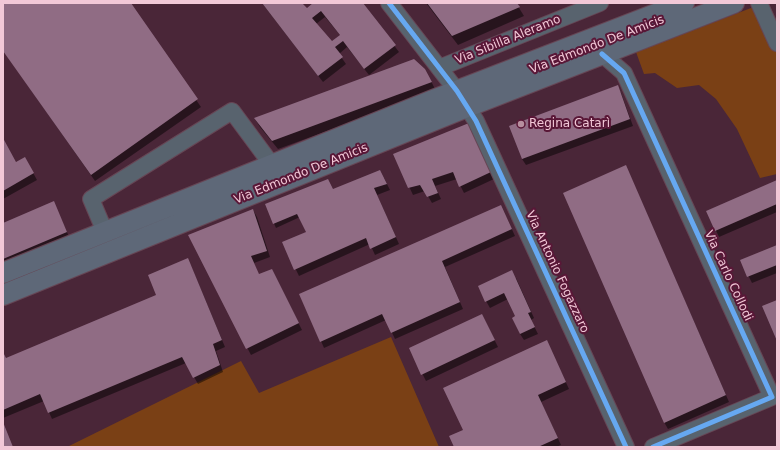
<!DOCTYPE html>
<meta charset="utf-8">
<style>
body{margin:0}
#map{position:relative;width:780px;height:450px;overflow:hidden;background:#4a2638;font-family:"DejaVu Sans",sans-serif}
canvas{display:block}
.frame{position:absolute;inset:0;border:4px solid #f2c8d7;pointer-events:none}
</style>
<div id="map">
<canvas width="780" height="450"></canvas>
<div class="frame"></div>
</div>
<script>
const context = document.querySelector('canvas').getContext('2d');
context.lineJoin = 'round';
function paint(path, color) {
  context.fillStyle = color;
  context.fill(path, 'evenodd');
}
function poly(rows) {
  const path = new Path2D();
  for (const r of rows) {
    path.moveTo(r[0], r[1]);
    for (let i = 2; i < r.length; i += 2) path.lineTo(r[i], r[i + 1]);
  }
  return path;
}
function trace(path, color, width, dash) {
  context.strokeStyle = color;
  context.lineWidth = width;
  context.lineCap = dash ? 'butt' : 'round';
  context.setLineDash(dash || []);
  context.stroke(path);
}
function drawText(font, color, halo, rows, align = 'center') {
  context.font = font + ' "DejaVu Sans",sans-serif';
  context.lineWidth = 4;
  context.setLineDash([]);
  context.textBaseline = 'middle';
  context.strokeStyle = halo;
  context.fillStyle = color;
  for (const [text, x, y, turn = 0] of rows) {
    context.save();
    context.translate(x, y);
    context.rotate((+turn || 0) * Math.PI / 180);
    context.textAlign = isNaN(turn) ? turn : align;
    if (halo) context.strokeText(text, 0, 0);
    context.fillText(text, 0, 0);
    context.restore();
  }
}
paint(poly([
 [751,8,756,10,777,53,777,174,760,178,737,129,716,99,699,85,677,88,655,73,644,74,636,52],
 [391,337,439,447,67,447,241,361,259,393]
]), '#7a4015');
paint(poly([
 [3,3,129,3,201,107,95,181,3,50],
 [262,3,301,3,306,10,314,3,362,3,399,52,369,75,347,47,339,54,346,64,323,82],
 [325,17,341,36,331,43,316,24],
 [426,3,516,3,524,16,458,45],
 [430,79,436,91,278,149,260,127,255,119],
 [617,87,621,93,633,126,526,165,522,159],
 [472,131,494,179,464,193,457,179,435,186,441,199,432,203,425,191,413,195,394,154],
 [3,140,16,163,25,158,37,180,3,199],
 [629,173,729,402,668,429,664,422],
 [384,178,390,190,377,195,399,244,375,255,370,244,299,276,283,243,307,232,300,217,276,228,266,205],
 [777,181,777,212,719,237,707,211],
 [54,203,70,239,3,267,3,224],
 [253,210,257,217,270,257,254,263,259,275,275,277,302,330,251,355,189,236],
 [504,212,515,236,445,267,463,309,395,339,386,320,324,348,321,341],
 [777,246,777,273,752,283,741,261],
 [191,266,225,347,216,351,223,372,198,384,186,363,52,419,44,401,3,418,3,354,6,359,158,296],
 [516,278,534,318,531,320,538,334,524,340,520,334,517,317,508,299,490,308,486,301],
 [485,321,498,347,426,381,410,349],
 [550,348,569,389,541,402,561,445,556,447,456,447,464,430]
]), '#0007');
paint(poly([
 [3,3,131,3,198,99,91,175,3,51],
 [262,3,302,3,307,8,313,3,363,3,396,45,364,69,343,41,335,47,343,57,318,76],
 [321,11,340,35,332,41,312,18],
 [427,3,517,3,520,7,452,36],
 [414,59,425,69,432,82,272,141,254,118],
 [618,85,630,119,522,159,509,126],
 [469,123,491,172,459,187,453,172,432,179,438,193,427,197,420,185,408,188,393,154],
 [3,138,16,162,25,157,34,173,3,191],
 [626,165,726,395,664,423,563,193],
 [380,170,387,184,374,188,396,237,370,249,366,238,294,270,282,242,306,232,297,214,273,224,265,204,328,179,333,189],
 [777,180,777,204,715,231,706,211],
 [54,201,67,232,3,259,3,223],
 [501,205,512,229,442,261,460,302,391,333,382,314,320,342,299,294],
 [253,209,267,251,251,256,259,274,272,269,299,323,246,349,188,235],
 [777,245,777,265,747,277,740,260],
 [188,258,222,340,213,344,220,365,193,378,182,357,48,413,40,394,3,410,3,352,6,358,156,295,148,275],
 [512,270,531,312,528,313,535,327,520,334,512,318,515,316,504,293,485,302,478,286],
 [777,300,777,341,762,306],
 [482,314,495,340,421,375,409,348],
 [547,340,566,382,538,395,558,438,538,447,454,447,449,436,463,430,443,388],
 [3,422,13,447,3,447]
]), '#906c84');
const minor = poly([
 [389,3,457,91,476,121,626,447],
 [759,3,777,43],
 [602,54,624,73,772,397,653,447],
 [439,68,600,3],
 [105,232,91,199,232,111,272,165]
]);
const major = poly([
 [3,273,433,100,684,3],
 [3,295,467,107,734,3]
]);
trace(minor, '#664655', 18);
trace(major, '#664655', 22);
trace(minor, '#58636e', 16);
trace(major, '#5e6878', 20);
trace(poly([
 [389,3,457,91,476,121,626,447],
 [602,54,624,73,772,397,653,447]
]), '#66a8f1', 5);
for (const [x, y, r, color] of [
 [521,124,4,"#b78f9f"]
]) {
  const dot = new Path2D();
  dot.arc(x, y, r, 0, 2 * Math.PI);
  context.fillStyle = color;
  context.fill(dot);
  trace(dot, '#591737', 1.5);
}
drawText('12px', '#f2c8d7', '#591737', [
 ["Via Sibilla Aleramo",508,40,-22],
 ["Via Edmondo De Amicis",597,45,-21],
 ["Via Edmondo De Amicis",301,174,-22],
 ["Via Antonio Fogazzaro",557,272,65],
 ["Via Carlo Collodi",728,276,65]
]);
drawText('12px', '#f2c8d7', '#591737', [
 ["Regina Catarì",529,124]
], 'left');
</script>
